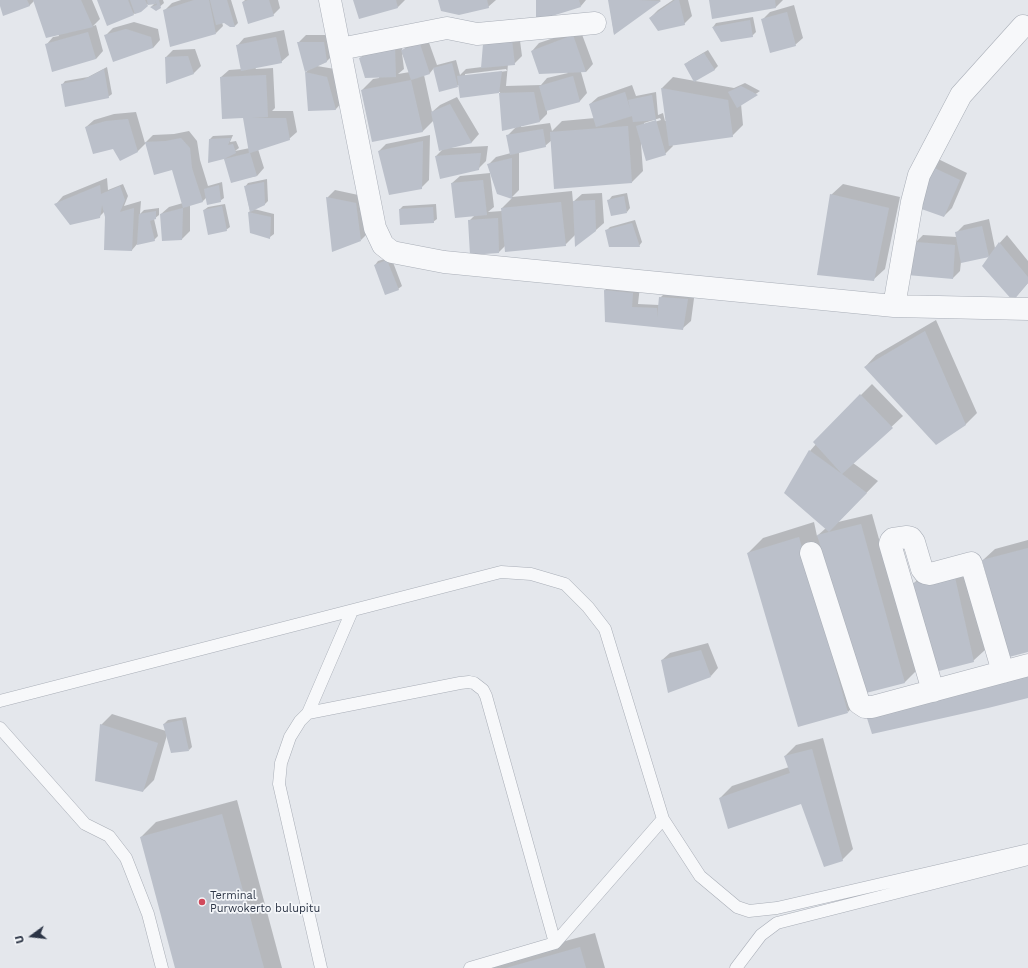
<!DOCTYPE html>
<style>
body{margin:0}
#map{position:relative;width:1028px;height:968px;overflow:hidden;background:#e4e7ec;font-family:"Work Sans",sans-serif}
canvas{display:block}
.north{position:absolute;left:12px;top:916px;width:40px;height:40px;-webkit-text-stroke:3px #f4f6f9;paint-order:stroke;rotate:255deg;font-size:11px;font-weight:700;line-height:16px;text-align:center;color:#2b3445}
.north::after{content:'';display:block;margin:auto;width:14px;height:18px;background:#2b3445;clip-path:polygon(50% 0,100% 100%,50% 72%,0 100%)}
</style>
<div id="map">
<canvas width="1028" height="968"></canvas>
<div class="north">U</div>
</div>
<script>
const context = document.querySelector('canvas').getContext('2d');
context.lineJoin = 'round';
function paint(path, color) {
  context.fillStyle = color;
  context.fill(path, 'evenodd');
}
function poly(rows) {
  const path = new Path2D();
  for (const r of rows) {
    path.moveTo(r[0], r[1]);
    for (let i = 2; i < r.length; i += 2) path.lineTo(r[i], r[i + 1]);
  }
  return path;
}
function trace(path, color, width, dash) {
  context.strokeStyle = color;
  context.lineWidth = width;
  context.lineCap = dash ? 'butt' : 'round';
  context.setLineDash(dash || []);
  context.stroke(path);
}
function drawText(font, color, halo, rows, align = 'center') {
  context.font = font + ' "Work Sans",sans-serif';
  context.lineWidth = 3.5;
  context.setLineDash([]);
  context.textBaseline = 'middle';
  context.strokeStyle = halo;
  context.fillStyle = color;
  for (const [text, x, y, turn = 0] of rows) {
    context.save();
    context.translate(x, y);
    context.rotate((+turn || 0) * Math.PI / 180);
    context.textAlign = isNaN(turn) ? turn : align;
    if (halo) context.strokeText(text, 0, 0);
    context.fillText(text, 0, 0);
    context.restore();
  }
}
paint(poly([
 [0,0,92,0,100,19,93,26,96,25,103,51,96,59,46,45,53,37,59,36,58,34,34,1,29,6,0,3],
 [98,0,163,0,164,3,156,10,151,7,155,3,148,4,141,11,134,14],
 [181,0,231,0,238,23,235,26,222,22,223,26,216,33,164,11,172,3],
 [245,0,278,0,280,8,273,15,243,2],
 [354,0,405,0,398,7],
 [439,0,496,0,488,7],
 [537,0,586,0,581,6],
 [609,0,661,0,614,34],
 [673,0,688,0,692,16,684,24,650,18,658,10],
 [710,0,783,0,776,7],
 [794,5,803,38,795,45,762,20,770,12],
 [753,17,756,32,752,36,721,41,713,27,716,23],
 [134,22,158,29,160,40,153,48,105,36,113,28],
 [580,29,593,64,586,72,581,72,587,93,580,101,547,110,547,114,540,121,521,126,521,127,550,123,552,131,562,121,595,118,590,104,598,97,632,85,636,96,656,92,658,115,663,113,665,121,666,121,662,88,673,77,734,88,745,83,760,91,741,104,743,125,732,136,672,144,673,146,665,154,641,144,643,171,632,182,552,140,545,146,519,152,519,190,512,197,572,191,573,202,582,194,602,193,604,223,596,230,576,234,565,245,506,245,499,252,469,221,475,215,452,183,460,176,490,173,494,207,488,212,502,211,502,208,512,198,498,193,489,164,496,157,511,153,507,136,517,126,503,129,500,92,461,96,459,85,440,91,434,68,430,73,424,75,432,112,440,105,457,97,479,134,472,142,449,147,449,148,488,146,486,161,478,169,436,156,443,149,434,120,423,131,373,141,362,90,373,79,379,78,379,77,360,58,368,51,402,41,402,51,410,43,427,37,437,65,456,60,460,75,466,69,482,67,519,33,522,56,514,64,508,64,506,86,541,85,547,78,568,73,532,51,539,43],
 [402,53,410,72,398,74,404,69],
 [506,69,507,71,465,76,465,74],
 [660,118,661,120,644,125,644,123],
 [284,30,289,55,281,62,255,67,256,69,273,68,275,108,272,111,293,111,297,132,289,139,258,149,264,168,257,176,232,181,224,158,210,139,213,136,233,135,230,142,236,141,239,148,235,151,250,148,244,117,221,77,229,70,242,69,237,46,244,38],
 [306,35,331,35,334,54,326,62,317,66,335,69,343,101,336,109,309,110,306,72,309,69,298,43],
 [195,49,201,66,194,73,167,83,166,57,173,50],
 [708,50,718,66,714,70,685,65,689,61],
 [107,67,112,94,108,97,62,85,65,81,88,77],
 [136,112,145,143,153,135,174,134,189,131,197,141,200,160,208,186,222,182,224,198,220,201,207,197,203,201,190,205,190,231,182,239,161,214,169,207,183,203,173,168,146,143,138,151,120,159,114,147,86,127,94,120,114,114],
 [430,135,429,180,421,188,379,151,386,144],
 [934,157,967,173,952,208,944,216,927,165],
 [107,178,108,190,123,184,128,196,124,206,141,201,140,214,144,210,159,208,159,215,154,219,158,236,154,240,138,243,132,250,106,217,105,211,99,217,56,204,63,196],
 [267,179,268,201,265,204,254,209,274,214,274,234,270,237,251,232,249,212,250,211,245,187,248,183],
 [843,184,900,197,885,269,873,280,831,195],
 [335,190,363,196,368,233,361,240,327,198],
 [627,193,630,208,627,212,609,200,612,196],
 [225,204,230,227,226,230,204,210,208,207],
 [436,204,437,219,433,222,400,209,403,206],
 [989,219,995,248,1007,235,1028,261,1028,283,1013,300,991,256,961,262,960,271,953,278,916,242,923,235,957,237,956,233,964,225],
 [635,220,642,242,639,246,606,231,610,227],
 [391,257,402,286,398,289,375,265,378,261],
 [612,283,640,286,638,304,659,305,660,298,668,290,695,291,691,321,683,328,606,321,605,290],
 [936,320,977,413,965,425,865,367,876,355],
 [872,384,903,416,853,463,878,481,838,522,872,514,916,671,905,682,867,691,825,555,823,556,862,697,848,712,748,553,763,538,814,522,817,536,826,528,785,493,810,451,816,444,814,442],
 [1028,540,1028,651,983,560,995,549],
 [965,562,985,650,973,661,914,583,926,572],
 [708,643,718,668,711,676,662,660,670,653],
 [112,714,166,731,164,724,168,720,186,717,192,747,189,750,167,735,154,780,143,791,101,725],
 [823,738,853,849,842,860,802,803,720,798,732,786,789,767,785,756,796,745],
 [237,800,282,968,176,968,141,837,156,822],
 [595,933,605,968,465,968]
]), '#0003');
paint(poly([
 [0,0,27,0,30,6,3,16,0,6],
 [33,0,81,0,93,27,46,38],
 [97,0,128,0,134,15,107,26],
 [130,0,145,0,148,6,141,12,135,14],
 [147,0,155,0,156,4,148,5],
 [155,0,159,0,161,8,156,11,150,7,157,5],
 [194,0,209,0,216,34,170,47,163,10],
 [210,0,227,0,235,27,230,27,224,23,216,25],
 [248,0,269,0,274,16,248,24,242,2],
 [353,0,396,0,398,8,359,19],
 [438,0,487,0,489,8,459,15,441,11],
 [536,0,579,0,581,7,536,21],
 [608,0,638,0,661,1,614,35],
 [675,0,679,0,685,25,658,31,649,18],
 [709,0,775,0,776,8,712,19],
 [787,12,796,46,770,53,761,19],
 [750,20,753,37,721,42,712,27],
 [126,29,151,37,153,48,113,62,104,35],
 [88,32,96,59,52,72,45,44],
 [573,35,586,72,539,74,531,51],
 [276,37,282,63,241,71,236,45],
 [512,40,515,65,481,68,483,44],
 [297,42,324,42,327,62,305,72],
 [397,44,395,49,396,77,365,78,359,58],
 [420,44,430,74,411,80,401,50],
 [704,53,715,70,694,82,684,64],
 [188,56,194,74,166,84,165,57],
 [452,63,458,87,439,92,433,68],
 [104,69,109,98,65,107,61,84,83,80],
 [502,71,499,93,460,98,457,76],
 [305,72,327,77,336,110,308,111],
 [266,75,268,117,251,118,286,118,290,140,250,153,257,176,231,183,224,159,208,163,209,139,231,138,228,145,233,144,236,153,224,159,249,153,243,118,222,119,220,77],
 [573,76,580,102,546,111,539,86],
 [411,80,423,132,372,142,361,90],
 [741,86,758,95,737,108,728,92],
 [661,88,728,100,733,137,669,146],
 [534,92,540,122,502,131,499,93],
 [625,92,631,112,628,100,652,95,656,120,633,122,632,116,596,127,589,104],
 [450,104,472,143,439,151,431,112],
 [128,119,138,152,120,161,113,149,93,154,85,127,106,121],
 [656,120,666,155,646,161,636,126],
 [628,126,632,183,554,189,550,132],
 [543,129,546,147,510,155,506,135],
 [181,138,190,148,192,168,203,202,183,208,182,240,162,241,160,214,183,208,172,170,154,175,145,142,166,141],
 [423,141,422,189,389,195,378,151],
 [481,153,479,170,440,179,435,156],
 [512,158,512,199,497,194,487,164],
 [926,164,960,180,944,217,913,206],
 [483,180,487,215,455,218,451,183],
 [264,182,265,205,250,212,244,186],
 [100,185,101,194,120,186,125,200,120,212,134,208,132,251,104,250,105,217,102,205,100,218,70,225,54,204],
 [219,185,221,202,207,205,204,189],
 [830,194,889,208,874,281,817,275],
 [624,196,627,213,611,216,607,200],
 [326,197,356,203,361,241,332,252],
 [595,200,596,231,575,247,573,201],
 [561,202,566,246,505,252,501,208],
 [222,206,227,231,208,235,203,210],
 [433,207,434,223,400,225,399,209],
 [156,211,156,219,150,221,155,241,137,245,139,214],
 [248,212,271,217,270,239,250,233],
 [498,218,499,253,470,255,468,220],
 [632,223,640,247,609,247,605,230],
 [982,226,989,257,961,263,955,232],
 [915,242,955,245,953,279,907,275],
 [999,242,1028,277,1028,283,1013,301,982,266],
 [387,260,399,290,385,295,374,265],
 [604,290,633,293,632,307,657,308,657,318,659,297,688,299,683,330,605,322],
 [925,331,966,425,936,445,864,367],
 [860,394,893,428,842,474,867,493,829,532,784,493,809,450,842,474,813,442],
 [861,524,905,683,866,693,817,535],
 [799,537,848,713,798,727,747,553],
 [1028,548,1028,652,1009,657,982,560],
 [954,573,974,662,935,672,913,583],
 [701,650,711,677,668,693,661,660],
 [1028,676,1028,698,988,708,872,734,866,715],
 [182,720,189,751,171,753,163,724],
 [100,724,158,743,143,792,95,781],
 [812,749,843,861,824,867,801,804,728,829,719,798,790,773,784,756],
 [222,814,264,968,175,968,140,837],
 [580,947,586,968,506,968]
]), '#bbc0ca');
const lane = poly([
 [0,701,501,572,531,574,565,584,588,607,605,629,663,819,700,876,737,907,749,911,777,908,1028,850],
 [308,713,460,683,469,682,474,683,483,690,486,696,555,943,470,968],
 [0,728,85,824,109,836,126,858,148,914,162,968],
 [555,943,663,819],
 [321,968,279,784,281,763,290,737,300,721,308,713,352,611],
 [736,968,761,935,777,923,1028,859]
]);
const street = poly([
 [330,0,375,228,383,245,392,252,444,262,894,306,1028,309],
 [340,49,447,28,477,34,595,23],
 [894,306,912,202,919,175,961,95,1023,26],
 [811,553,859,703,865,707,872,707,1028,665],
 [933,691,890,544,891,541,893,539,907,537,911,538,914,542,922,569,925,573,930,574,971,563,1003,672]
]);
trace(lane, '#a9aeb7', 13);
trace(street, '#a9aeb7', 23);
trace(lane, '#f7f8fa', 12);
trace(street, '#f7f8fa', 22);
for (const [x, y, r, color] of [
 [202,902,4,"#d1495b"]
]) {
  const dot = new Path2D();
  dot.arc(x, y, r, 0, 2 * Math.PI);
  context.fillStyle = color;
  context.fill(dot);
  trace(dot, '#f4f6f9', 1.5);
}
drawText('11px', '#2b3445', '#f4f6f9', [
 ["Terminal",210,896],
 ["Purwokerto bulupitu",210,909]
], 'left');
</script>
